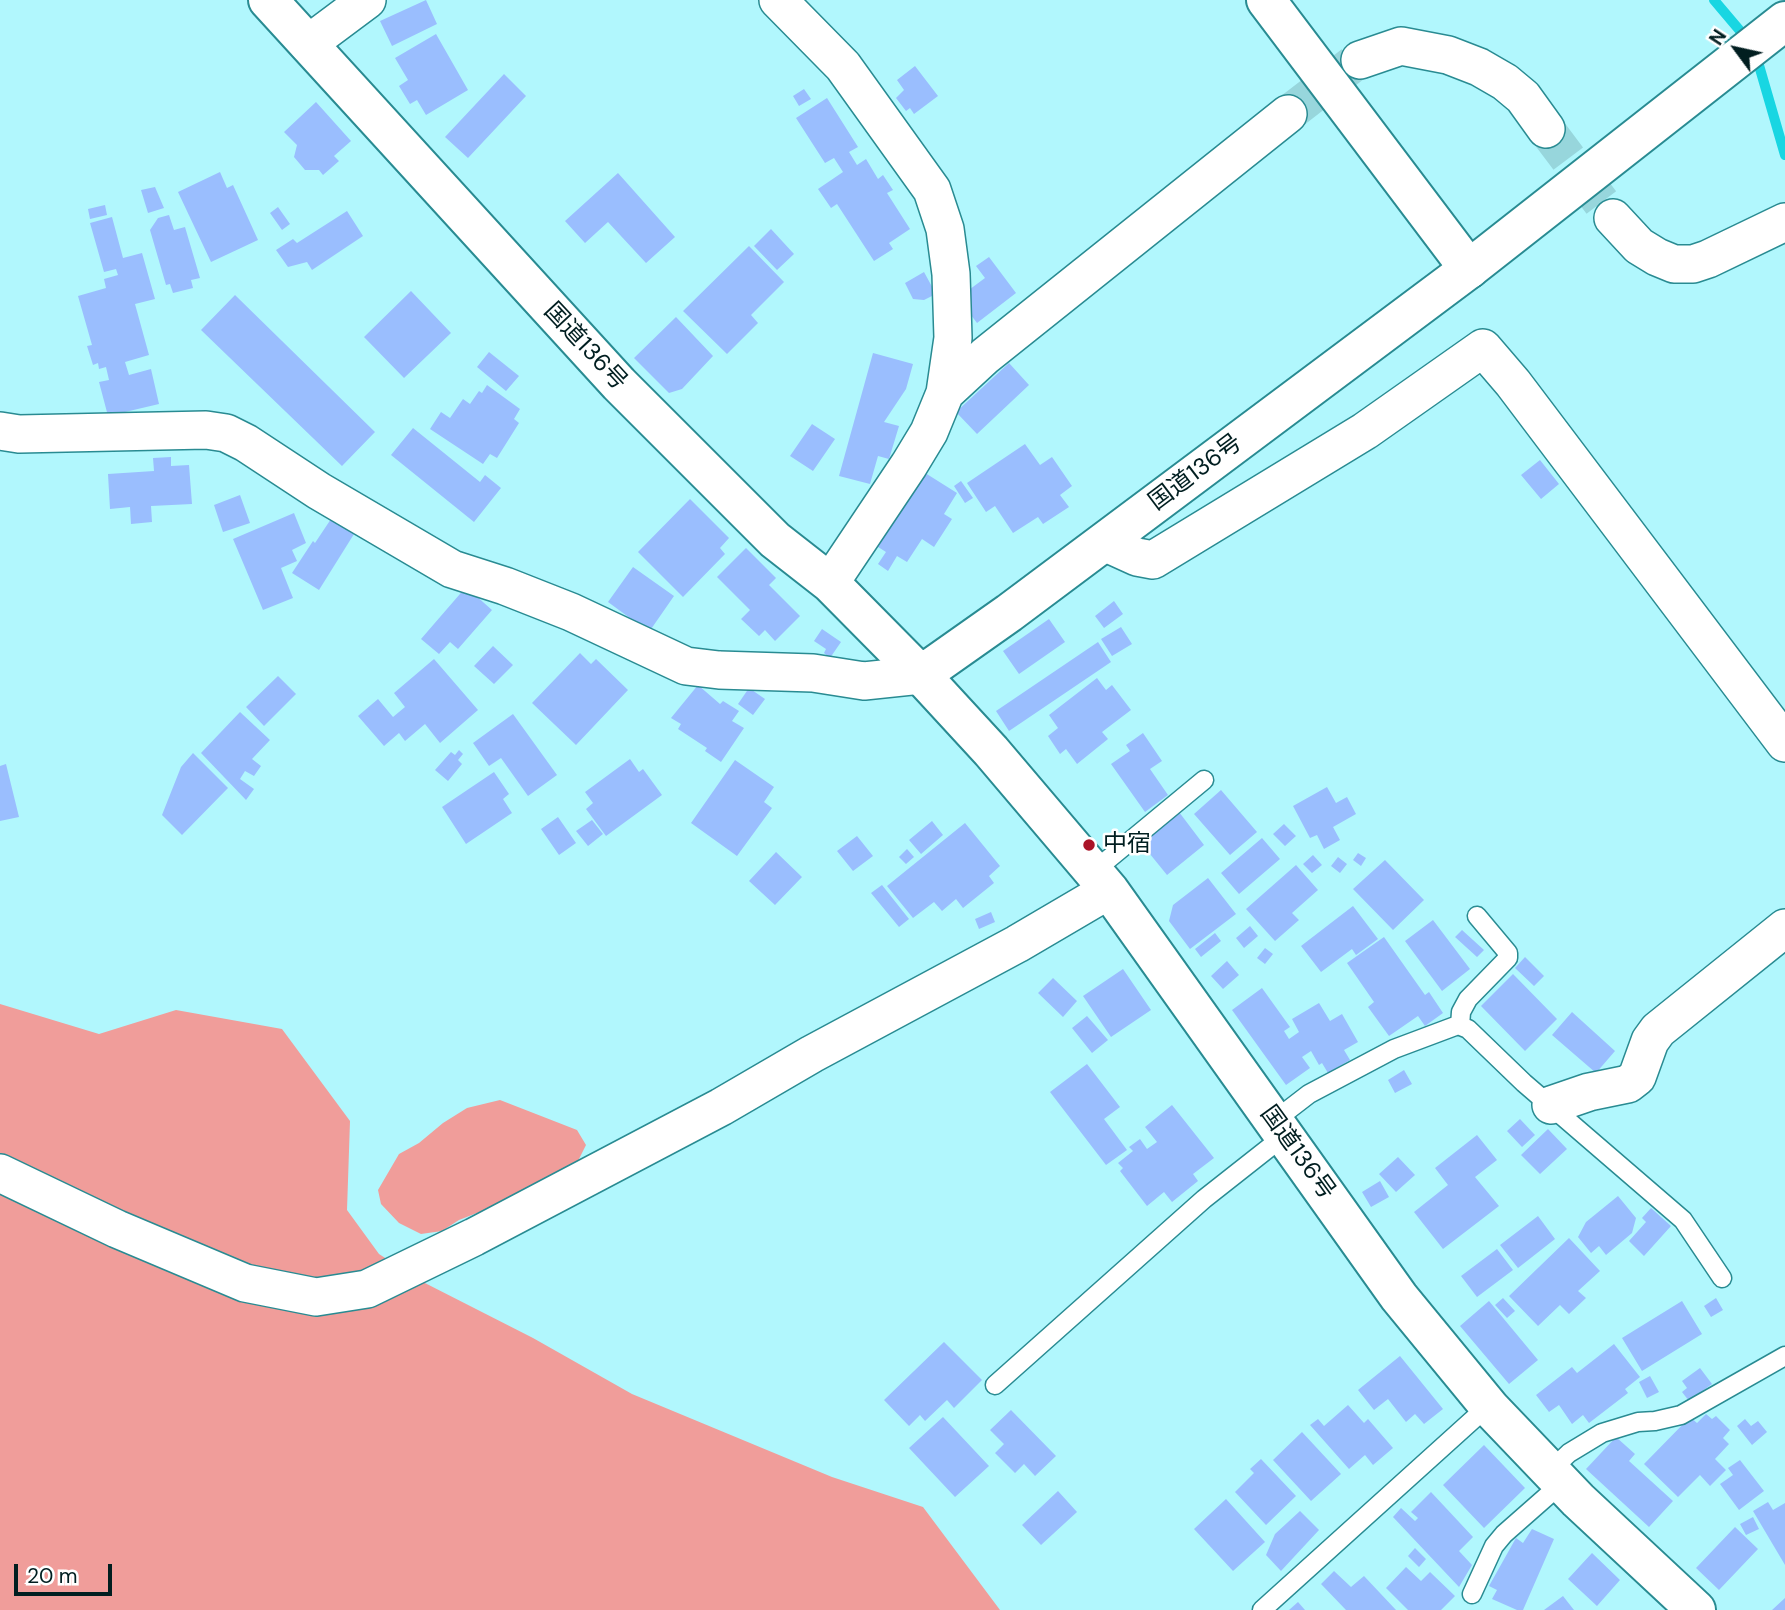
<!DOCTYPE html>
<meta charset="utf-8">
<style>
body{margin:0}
#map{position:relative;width:1785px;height:1610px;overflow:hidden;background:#b1f7fd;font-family:"DM Sans",sans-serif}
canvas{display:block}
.north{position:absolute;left:1701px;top:14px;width:70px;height:70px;-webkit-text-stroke:5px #fff;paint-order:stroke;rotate:303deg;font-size:19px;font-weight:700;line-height:28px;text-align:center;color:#011e20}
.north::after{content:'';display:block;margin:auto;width:24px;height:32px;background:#011e20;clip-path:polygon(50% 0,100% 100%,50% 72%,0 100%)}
.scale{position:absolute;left:14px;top:1564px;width:98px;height:32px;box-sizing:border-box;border:4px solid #011e20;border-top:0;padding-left:9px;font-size:21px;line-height:24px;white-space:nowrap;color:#011e20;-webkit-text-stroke:5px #fff;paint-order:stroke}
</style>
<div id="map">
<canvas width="1785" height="1610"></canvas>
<div class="north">N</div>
<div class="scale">20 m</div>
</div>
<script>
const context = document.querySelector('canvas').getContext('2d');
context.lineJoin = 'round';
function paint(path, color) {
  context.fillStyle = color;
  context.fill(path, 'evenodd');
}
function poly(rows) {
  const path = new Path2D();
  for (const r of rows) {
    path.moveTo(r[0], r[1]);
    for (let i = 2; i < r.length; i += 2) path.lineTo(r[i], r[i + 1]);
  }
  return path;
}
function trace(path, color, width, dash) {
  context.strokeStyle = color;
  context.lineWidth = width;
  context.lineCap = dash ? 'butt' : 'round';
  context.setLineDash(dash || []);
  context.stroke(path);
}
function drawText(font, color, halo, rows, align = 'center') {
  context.font = font + ' "DM Sans","Noto Sans JP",sans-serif';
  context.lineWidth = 5;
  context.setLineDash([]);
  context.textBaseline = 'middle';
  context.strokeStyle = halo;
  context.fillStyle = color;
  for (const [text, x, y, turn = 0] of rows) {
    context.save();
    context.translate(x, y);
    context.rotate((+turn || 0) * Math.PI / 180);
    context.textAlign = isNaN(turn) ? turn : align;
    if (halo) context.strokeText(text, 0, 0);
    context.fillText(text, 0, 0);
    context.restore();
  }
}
paint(poly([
 [0,1004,99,1034,176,1010,282,1029,350,1121,347,1210,379,1254,419,1280,533,1338,632,1394,832,1477,923,1507,1000,1610,0,1610],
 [500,1100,577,1130,586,1145,578,1161,551,1184,459,1220,442,1231,421,1234,399,1223,381,1204,378,1190,399,1154,419,1143,443,1123,467,1108]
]), '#f09d9a');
trace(poly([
 [1714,0,1747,39],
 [1756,55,1785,155]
]), '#18d6e2', 10);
paint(poly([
 [426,0,437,24,392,46,380,21],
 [436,34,468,90,426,115,417,100,410,104,399,86,408,80,395,58],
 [915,66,938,96,914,114,910,108,906,111,896,98,904,90,897,80],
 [504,74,526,96,468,158,445,137],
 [804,89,811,99,799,106,793,96],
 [827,98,858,147,849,152,857,165,866,159,878,179,883,175,893,190,887,193,910,229,889,243,893,249,874,261,837,204,831,208,818,189,843,172,834,158,825,163,796,118],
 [316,102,351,141,334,156,339,161,323,175,319,170,305,170,294,157,297,145,284,132],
 [220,172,227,188,233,185,258,240,211,262,178,192],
 [618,173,675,237,646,263,608,222,585,243,565,221],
 [155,187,164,208,148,213,141,190],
 [105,205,107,215,90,219,88,209],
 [278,207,290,224,282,230,270,213],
 [347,211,363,236,312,270,307,262,288,267,276,250,293,239,297,243],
 [169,215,174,230,185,227,200,278,191,280,193,288,173,293,170,284,166,285,150,230,158,218],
 [112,217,123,258,142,253,155,299,135,304,149,355,125,362,129,375,151,369,159,404,108,416,99,382,109,380,106,367,99,369,98,363,93,365,87,346,92,345,78,296,106,288,104,279,118,275,116,269,104,272,90,223],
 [771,229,794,254,777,270,754,246],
 [749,246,784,282,751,315,758,323,727,354,683,311],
 [989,257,1016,293,977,323,958,298,985,278,976,266],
 [924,272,936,294,924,300,913,299,905,283],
 [411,291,451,333,404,378,364,337],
 [235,295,375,432,342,466,201,330],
 [676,317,713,356,682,389,669,393,634,358],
 [489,352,519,376,506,391,477,367],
 [873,353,913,364,906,389,884,422,899,426,889,459,878,456,870,484,839,476],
 [1009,363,1029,385,977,434,956,412],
 [487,385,520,409,514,419,519,423,497,458,490,454,483,464,430,429,441,412,450,418,463,399,470,404,479,391,482,393],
 [812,424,835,439,813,471,790,456],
 [413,428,480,482,485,475,501,488,474,522,391,455],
 [1025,444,1040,465,1052,457,1072,486,1060,495,1069,507,1043,524,1038,517,1013,533,995,506,986,512,967,483],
 [171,457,171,466,189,465,192,504,151,506,152,522,131,524,130,507,110,509,108,474,154,471,153,458],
 [1540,460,1559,484,1541,499,1521,475],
 [922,471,957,493,944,514,952,519,934,547,922,539,907,562,897,556,888,571,878,564,886,552,875,545],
 [961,481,973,498,965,503,954,486],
 [240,495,250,523,223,532,214,505],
 [690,499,729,538,720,548,725,554,683,597,638,552],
 [294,513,306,543,292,550,297,561,281,568,293,598,263,610,233,539],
 [331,519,354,534,319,590,292,573,313,541,315,543],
 [746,548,776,578,769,585,800,616,775,641,765,630,759,636,741,619,750,610,717,577],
 [633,567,674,596,649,632,608,602],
 [466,587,492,610,458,649,450,642,439,654,421,639],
 [1114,601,1123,614,1104,628,1095,616],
 [1049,619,1065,642,1019,674,1003,651],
 [1121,627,1132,644,1112,656,1101,639],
 [822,629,841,642,830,658,824,653,826,649,814,641],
 [1098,642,1111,662,1009,731,996,711],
 [493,646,513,665,494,684,474,666],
 [580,653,591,664,596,659,628,690,576,745,532,703],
 [434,659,478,710,440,743,425,724,405,741,399,733,384,746,358,716,378,699,393,717,405,707,394,693],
 [278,676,296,694,264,726,246,707],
 [1097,678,1106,690,1112,685,1131,710,1102,732,1108,739,1077,764,1066,749,1060,754,1048,736,1058,728,1049,715],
 [698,685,720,704,723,701,739,711,732,721,744,728,721,762,705,751,707,748,678,729,681,724,671,718],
 [749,688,765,699,753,715,738,704],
 [240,712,270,740,252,759,261,766,254,776,245,771,240,779,254,789,246,800,201,753],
 [513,714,557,775,528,796,501,758,489,766,473,743],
 [1143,733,1162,761,1150,769,1168,795,1145,812,1111,764,1130,751,1126,745],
 [459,750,463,754,458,760,462,764,448,781,435,770,451,752,455,755],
 [193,753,228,788,182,835,162,815,181,767],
 [630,759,639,772,643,769,662,795,606,836,586,809,593,803,585,792],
 [735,760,774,787,764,802,772,808,737,856,691,823],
 [6,764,19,817,0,821,0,766],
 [494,772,509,794,503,799,512,813,466,844,442,807],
 [1327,787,1336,803,1347,797,1356,814,1333,827,1340,840,1324,849,1317,835,1310,838,1293,806],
 [1221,790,1257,832,1230,855,1194,814],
 [1179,812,1204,845,1167,875,1141,843],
 [558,817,576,843,559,855,541,829],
 [592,820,603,834,588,846,576,831],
 [932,821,943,835,921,854,909,840],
 [965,823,1000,866,989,876,994,883,963,908,956,899,942,911,934,902,913,918,887,886],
 [1284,824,1296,836,1285,846,1273,834],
 [857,836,873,856,853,871,837,851],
 [1262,838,1280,859,1239,894,1221,873],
 [907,849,914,857,906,864,899,857],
 [776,852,802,877,775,905,749,881],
 [1358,853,1366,858,1361,866,1353,860],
 [1313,855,1322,865,1312,873,1303,864],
 [1338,857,1347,864,1340,873,1331,866],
 [1385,860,1424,900,1393,930,1353,889],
 [1296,865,1318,890,1292,913,1299,920,1275,941,1246,909],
 [1208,878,1236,914,1190,949,1169,921,1173,905],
 [882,885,909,919,899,927,871,893],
 [1353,906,1378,939,1356,955,1352,949,1321,972,1301,946],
 [991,912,995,922,979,929,975,919],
 [1433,920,1470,969,1442,991,1405,941],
 [1250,926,1258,936,1244,948,1236,938],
 [1462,930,1484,950,1477,957,1455,937],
 [1215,933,1221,941,1201,957,1195,949],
 [1384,937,1425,995,1429,992,1443,1013,1425,1026,1418,1016,1389,1036,1368,1007,1374,1002,1347,963],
 [1265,948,1273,954,1265,964,1257,958],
 [1525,957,1544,976,1534,986,1515,968],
 [1227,961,1239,975,1223,989,1211,976],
 [1123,969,1151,1010,1111,1037,1083,996],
 [1513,974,1557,1019,1525,1051,1481,1006],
 [1053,978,1077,1001,1063,1017,1038,993],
 [1262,988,1290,1027,1284,1031,1289,1039,1299,1032,1292,1019,1319,1003,1330,1021,1342,1014,1358,1042,1344,1050,1350,1060,1328,1073,1322,1063,1319,1065,1311,1051,1302,1057,1310,1068,1286,1085,1232,1010],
 [1572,1012,1615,1051,1596,1073,1552,1035],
 [1087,1016,1108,1040,1092,1053,1072,1028],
 [1087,1064,1120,1107,1104,1119,1127,1150,1106,1165,1050,1092],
 [1404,1070,1412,1084,1395,1093,1388,1080],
 [1172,1105,1214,1158,1193,1174,1198,1181,1172,1202,1164,1192,1147,1206,1120,1171,1123,1168,1118,1163,1133,1151,1129,1147,1140,1139,1147,1149,1157,1142,1145,1127],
 [1520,1119,1535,1135,1522,1147,1507,1131],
 [1548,1129,1567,1149,1540,1174,1521,1155],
 [1477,1135,1497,1160,1475,1177,1499,1206,1443,1249,1414,1212,1448,1185,1435,1168],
 [1398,1157,1415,1175,1396,1192,1379,1174],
 [1380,1181,1389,1197,1371,1207,1362,1192],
 [1618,1196,1636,1218,1632,1233,1606,1255,1599,1246,1591,1253,1578,1237,1586,1222],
 [1651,1208,1671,1226,1644,1256,1629,1241,1646,1222,1642,1218],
 [1538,1216,1555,1239,1518,1268,1500,1245],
 [1569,1238,1600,1271,1578,1291,1586,1298,1569,1314,1560,1305,1538,1326,1509,1296],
 [1497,1249,1513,1270,1477,1297,1461,1276],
 [1503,1298,1515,1311,1507,1318,1495,1305],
 [1716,1298,1723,1310,1711,1317,1704,1306],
 [1489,1301,1538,1360,1509,1384,1460,1326],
 [1682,1301,1702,1334,1642,1371,1622,1338],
 [944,1342,982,1380,954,1408,947,1400,925,1421,920,1415,909,1426,884,1400],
 [1614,1344,1640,1377,1625,1389,1628,1393,1589,1423,1583,1415,1572,1424,1559,1405,1549,1412,1536,1395,1572,1367,1577,1373],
 [1400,1356,1443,1409,1424,1424,1415,1414,1406,1422,1388,1399,1374,1410,1358,1390],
 [1700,1368,1712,1384,1689,1401,1682,1392,1687,1388,1682,1381],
 [1650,1376,1659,1392,1647,1398,1639,1382],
 [1348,1405,1364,1423,1368,1419,1393,1448,1373,1465,1365,1455,1349,1469,1310,1425,1318,1419,1324,1426],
 [1011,1410,1056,1456,1035,1476,1024,1464,1015,1473,995,1453,1004,1444,990,1430],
 [1706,1414,1712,1419,1716,1416,1730,1430,1723,1438,1729,1444,1715,1459,1726,1470,1710,1486,1700,1475,1678,1497,1644,1464,1690,1417,1697,1423],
 [943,1417,989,1466,955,1497,909,1448],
 [1745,1419,1751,1426,1758,1421,1767,1432,1752,1445,1737,1426],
 [1302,1432,1341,1474,1311,1501,1273,1460],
 [1616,1437,1635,1454,1629,1461,1673,1501,1649,1527,1586,1469],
 [1484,1445,1525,1488,1484,1528,1443,1485],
 [1261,1459,1296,1496,1266,1525,1235,1492,1254,1473,1250,1469],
 [1740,1460,1764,1491,1739,1510,1720,1484,1733,1475,1728,1468],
 [1058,1491,1077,1512,1041,1545,1022,1525],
 [1431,1492,1473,1537,1459,1551,1472,1565,1459,1587,1393,1517,1401,1508,1415,1521,1418,1518,1411,1512],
 [1226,1499,1265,1542,1233,1571,1194,1529],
 [1768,1502,1773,1510,1785,1503,1785,1565,1753,1511],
 [1300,1511,1319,1530,1281,1571,1266,1555,1275,1534],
 [1753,1517,1759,1529,1746,1535,1740,1524],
 [1735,1527,1758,1549,1719,1590,1696,1568],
 [1532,1529,1554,1539,1523,1610,1517,1610,1492,1599,1497,1590,1489,1586,1516,1538,1523,1543],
 [1415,1548,1426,1559,1419,1567,1408,1556],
 [1592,1553,1620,1580,1597,1606,1568,1579],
 [1406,1567,1421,1581,1430,1572,1455,1596,1441,1610,1408,1610,1386,1588],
 [1334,1571,1351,1587,1364,1576,1396,1610,1346,1610,1321,1584],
 [1563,1596,1574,1610,1544,1610],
 [1785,1598,1785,1610,1772,1610],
 [1298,1602,1305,1610,1289,1610]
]), '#9abefe');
trace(poly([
 [1288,114,1353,64],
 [1546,129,1613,218]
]), '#97d6dc', 37, [37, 18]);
const service = poly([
 [1094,871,1204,780],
 [1460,1026,1461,1012,1468,999,1508,958,1508,953,1477,916],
 [1274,1121,1309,1094,1394,1049,1458,1025,1468,1029,1524,1083,1683,1220,1722,1278],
 [995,1385,1204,1199,1284,1136],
 [1550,1471,1569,1453,1602,1433,1638,1422,1655,1421,1681,1415,1785,1356],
 [1472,1594,1494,1546,1504,1534,1562,1483],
 [1262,1610,1488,1406]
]);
const minor = poly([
 [778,0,843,66,932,190,945,229,951,274,953,338,945,393],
 [308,44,367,0],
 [1360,60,1401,46,1448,55,1479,67,1505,82,1523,97,1546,129],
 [1613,218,1639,246,1657,257,1674,264,1693,264,1708,259,1785,222],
 [0,431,19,434,206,430,226,433,246,443,319,491,452,569,505,586,571,612,686,666,719,670,813,673,864,681,921,675],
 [1104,542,1137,557,1153,560,1365,431,1483,348,1513,383,1785,743],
 [830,583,909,465,929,432,945,393,985,356,1288,114],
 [1551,1105,1589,1092,1628,1084,1637,1077,1650,1041,1658,1030,1785,928],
 [0,1173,117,1229,245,1283,316,1297,367,1289,474,1237,721,1107,812,1054,1017,944,1109,890]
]);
const tertiary = poly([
 [1469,269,1785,21]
]);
const trunk = poly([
 [268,0,619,384,775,540,830,583,921,675,991,751,1109,890,1399,1297,1491,1409,1578,1500,1696,1610],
 [921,675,1009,613,1469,269]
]);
const motorway = poly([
 [1266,0,1469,269]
]);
trace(service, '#298b92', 21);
trace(minor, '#298b92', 40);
trace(tertiary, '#298b92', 42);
trace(trunk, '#298b92', 42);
trace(motorway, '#298b92', 42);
trace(service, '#fff', 18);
trace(minor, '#fff', 37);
trace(tertiary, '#fff', 38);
trace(trunk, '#fff', 38);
trace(motorway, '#fff', 38);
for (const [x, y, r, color] of [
 [1089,845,7,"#aa1428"]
]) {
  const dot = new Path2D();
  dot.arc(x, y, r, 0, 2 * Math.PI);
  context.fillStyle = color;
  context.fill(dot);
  trace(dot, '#fff', 2.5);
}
drawText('24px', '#011e20', '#fff', [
 ["国道136号",585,347,47],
 ["国道136号",1196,473,-37],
 ["国道136号",1297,1153,54]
]);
drawText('24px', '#011e20', '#fff', [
 ["中宿",1103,845]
], 'left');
</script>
